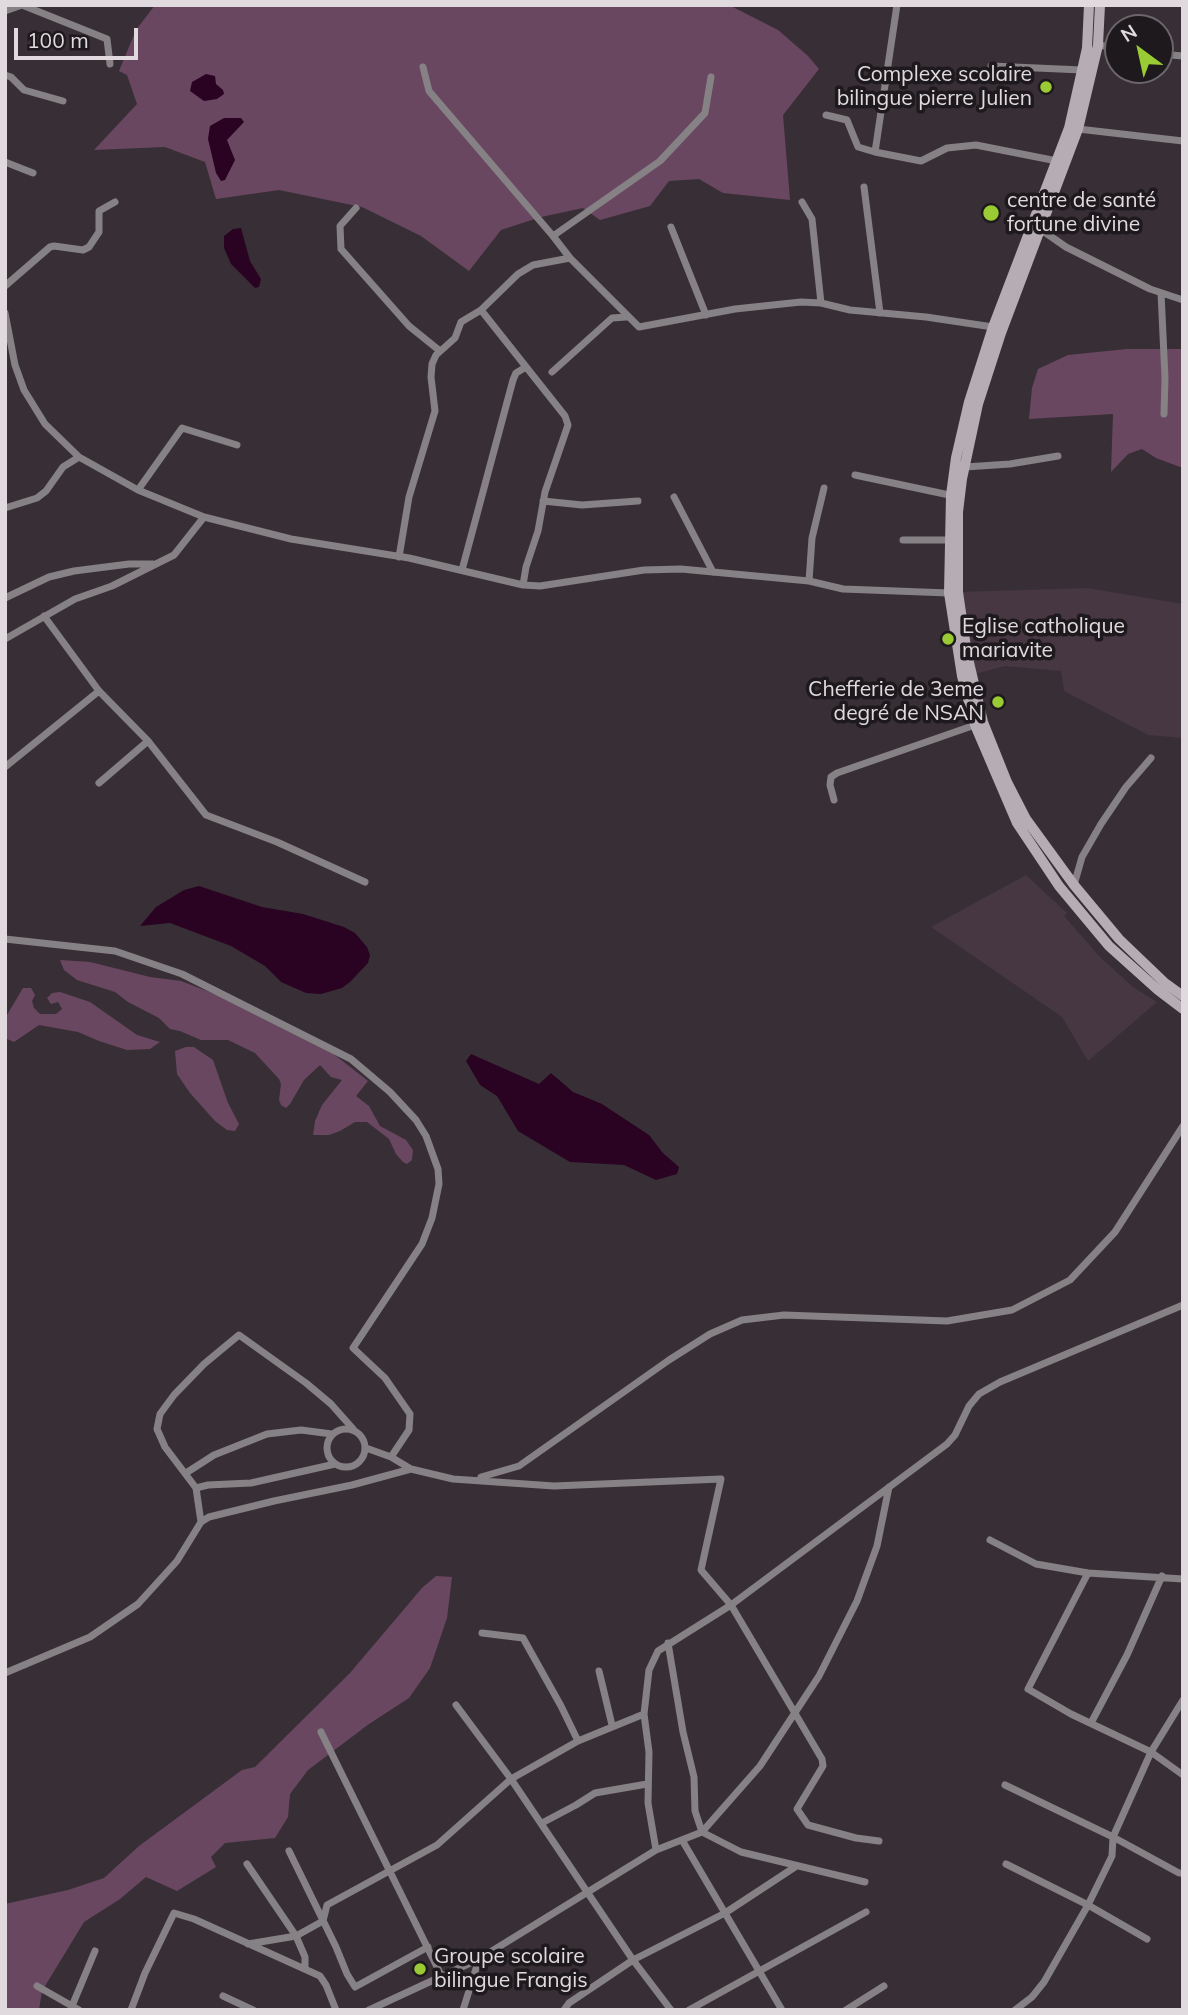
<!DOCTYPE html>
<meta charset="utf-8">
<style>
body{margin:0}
#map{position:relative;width:1188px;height:2015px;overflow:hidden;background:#382f36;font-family:Mulish,sans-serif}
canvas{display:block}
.frame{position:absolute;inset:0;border:7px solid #e0dade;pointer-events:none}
.north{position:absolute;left:1104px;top:14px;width:70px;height:70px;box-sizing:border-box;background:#1d191c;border:2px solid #6b666a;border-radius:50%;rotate:327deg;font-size:19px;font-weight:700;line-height:28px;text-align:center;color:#e0dade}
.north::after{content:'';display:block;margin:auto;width:24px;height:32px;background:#9acb34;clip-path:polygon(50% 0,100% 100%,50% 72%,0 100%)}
.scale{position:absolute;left:14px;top:28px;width:124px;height:32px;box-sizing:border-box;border:4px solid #e0dade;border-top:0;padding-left:9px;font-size:21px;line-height:24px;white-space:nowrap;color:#e0dade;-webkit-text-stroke:5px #1d191c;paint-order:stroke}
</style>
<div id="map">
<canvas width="1188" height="2015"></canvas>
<div class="frame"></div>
<div class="north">N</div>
<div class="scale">100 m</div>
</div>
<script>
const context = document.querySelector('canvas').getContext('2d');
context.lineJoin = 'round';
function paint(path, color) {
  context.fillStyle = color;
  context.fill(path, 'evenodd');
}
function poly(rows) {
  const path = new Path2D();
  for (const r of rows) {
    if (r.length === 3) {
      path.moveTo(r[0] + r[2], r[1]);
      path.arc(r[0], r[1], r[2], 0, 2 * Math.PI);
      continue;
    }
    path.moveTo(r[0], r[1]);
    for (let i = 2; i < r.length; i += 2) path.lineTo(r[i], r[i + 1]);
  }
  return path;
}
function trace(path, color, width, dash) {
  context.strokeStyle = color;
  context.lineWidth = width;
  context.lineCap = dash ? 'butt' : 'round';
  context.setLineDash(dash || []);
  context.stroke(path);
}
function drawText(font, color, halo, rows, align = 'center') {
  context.font = font + ' Mulish,sans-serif';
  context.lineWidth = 7;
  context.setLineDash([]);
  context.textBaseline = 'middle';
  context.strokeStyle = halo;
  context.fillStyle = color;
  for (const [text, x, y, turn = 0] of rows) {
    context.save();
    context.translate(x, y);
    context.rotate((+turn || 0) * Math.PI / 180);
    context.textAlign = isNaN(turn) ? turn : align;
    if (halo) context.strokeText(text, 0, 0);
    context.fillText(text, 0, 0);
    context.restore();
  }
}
paint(poly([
 [1087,588,1183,604,1183,738,1148,735,1064,691,1061,671,1005,666,971,675,958,592],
 [1026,875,1067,913,1064,916,1100,957,1133,987,1157,1002,1088,1061,1062,1017,931,927]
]), '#463742');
paint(poly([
 [155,5,729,5,778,30,808,56,819,69,783,115,790,200,723,193,699,179,669,181,650,206,600,220,583,208,541,217,501,230,469,271,421,236,362,207,279,190,216,199,205,162,165,147,94,150,137,104,127,75,119,71,136,30],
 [1127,349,1183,349,1183,468,1156,458,1142,449,1128,454,1111,472,1113,414,1029,419,1032,388,1038,369,1068,355],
 [60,960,90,962,150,977,181,981,251,1008,331,1052,368,1081,356,1096,369,1106,380,1126,406,1140,413,1150,412,1160,407,1164,403,1162,396,1154,389,1139,367,1122,355,1122,340,1131,329,1135,313,1135,315,1121,322,1105,342,1080,331,1077,320,1065,304,1080,290,1104,286,1108,281,1105,279,1100,281,1084,279,1079,255,1053,228,1040,201,1040,180,1031,170,1029,159,1018,128,1002,115,992,77,980,64,970],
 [23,988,31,988,35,995,32,1001,34,1008,40,1014,56,1014,62,1009,58,1002,51,1004,47,998,52,993,60,992,90,1002,137,1035,160,1042,150,1049,127,1050,99,1041,78,1032,39,1025,14,1042,7,1039,7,1015],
 [186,1047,194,1047,213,1060,228,1103,239,1124,235,1131,227,1130,215,1121,190,1093,177,1074,175,1051],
 [436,1576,452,1577,447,1618,430,1668,409,1698,369,1724,308,1770,290,1794,288,1817,275,1838,225,1843,211,1857,216,1867,177,1891,146,1877,120,1899,84,1922,42,1991,39,2010,5,2010,5,1904,68,1890,104,1878,139,1846,242,1770,255,1767,350,1673,422,1588]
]), '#6a4761');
paint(poly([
 [206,74,215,76,216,84,223,90,224,94,217,99,204,101,190,91,192,82],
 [224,118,241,118,244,122,227,140,235,160,225,180,221,181,216,173,208,139,210,126],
 [241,228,250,261,261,279,259,287,255,288,231,264,224,248,224,236,233,229],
 [199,886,262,907,303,914,344,927,355,933,367,947,370,955,368,963,350,982,342,988,321,994,306,993,281,982,265,966,231,946,170,923,140,926,156,907,184,890],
 [471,1054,539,1084,551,1073,573,1092,602,1104,649,1135,663,1153,679,1167,677,1174,656,1180,624,1165,570,1162,518,1131,497,1096,480,1085,466,1061]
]), '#2a0323');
trace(poly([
 [897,5,875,152,921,161,947,148,976,145,1057,161],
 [5,11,22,5,107,39,110,64],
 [1098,45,1118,48],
 [1160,54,1183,56],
 [991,66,1082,70],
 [423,67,429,91,553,236,570,258,639,327,735,309,801,302,821,303,850,310,926,317,993,327],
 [5,75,11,77,24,90,63,101],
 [826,115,847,120,858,147,875,152],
 [1078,129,1183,141],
 [5,162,33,173],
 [864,187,880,313],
 [802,202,812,219,821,303],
 [356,208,340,226,341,249,409,326,440,351],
 [671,227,706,315],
 [1040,229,1066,247,1150,289,1183,300],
 [553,236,660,161,705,113,711,77],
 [5,286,50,247,54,246,83,250,89,247,99,232,99,211,115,202],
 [1161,293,1165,378,1164,414],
 [481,310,565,416,568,425,545,492,538,531,526,567,523,585],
 [5,313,15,365,24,390,45,424,79,457,138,490,204,517,291,539,409,558,523,585,540,586,644,570,681,569,809,581,843,589,949,593],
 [552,372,612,318,626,317],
 [965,467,1010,464,1058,456],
 [855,475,954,496],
 [138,490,182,428,237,445],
 [674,497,713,572],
 [543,501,582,505,638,501],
 [5,508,37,498,46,491,63,467,79,457],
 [903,540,948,540],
 [399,557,409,497,435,411,431,377,432,364,436,355,455,338,461,322,481,310,518,274,533,265,570,258],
 [462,570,513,380,516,373,526,367],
 [809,581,812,538,824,488],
 [5,598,49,577,74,571,129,564,153,564],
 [44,616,99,691,148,741,206,815,277,842,365,882],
 [5,639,75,599,112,586,174,555,204,517],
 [5,767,99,691],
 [99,783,148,741],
 [834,800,830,785,831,777,837,773,975,725],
 [1074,885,1082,857,1101,824,1126,787,1151,758],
 [5,939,115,951,182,974,351,1059,390,1092,416,1120,426,1136,438,1169,439,1184,432,1218,422,1244,353,1348,385,1378,410,1414,409,1430,391,1457],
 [346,1448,19],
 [366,1448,391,1457,411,1469,453,1479,554,1486,721,1479,701,1570,731,1605,947,1444,955,1435,969,1406,979,1394,1000,1382,1183,1305],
 [186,1473,214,1455,267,1434,301,1430,332,1434],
 [481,1477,519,1466,669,1360,710,1334,742,1320,784,1315,947,1321,1012,1310,1070,1280,1115,1232,1183,1126],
 [196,1488,208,1485,251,1483,335,1464],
 [201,1522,196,1488,165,1447,157,1429,160,1414,174,1395,204,1364,239,1335,306,1383,331,1404,354,1430],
 [990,1540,1036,1564,1088,1573,1183,1579],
 [1088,1573,1028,1689,1071,1714,1151,1752,1183,1775],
 [482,1633,523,1638,561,1706,578,1741],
 [668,1643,683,1732,694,1777,695,1811,702,1832],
 [599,1671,612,1725],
 [5,1673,90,1637,138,1604,177,1561,201,1522,209,1517,274,1501,352,1485,411,1469],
 [456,1705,511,1779,578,1741,644,1714,649,1670,658,1651,731,1605,822,1759,823,1766,797,1809,808,1825,856,1838,879,1841],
 [644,1714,649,1752,648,1803,656,1850],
 [1091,1723,1127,1655,1162,1576],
 [321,1732,442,1977],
 [1005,1785,1113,1837,1179,1873,1183,1873],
 [542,1823,576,1805,595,1793,647,1784],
 [702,1832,760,1766,819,1676,857,1601,877,1546,889,1487],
 [682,1840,782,2010],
 [289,1851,336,1947,347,1974,355,1987,428,1947],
 [247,1864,296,1936,305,1957,305,1969],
 [1006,1864,1088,1905,1044,1982,1032,1997,1015,2010],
 [1147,1939,1088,1905,1112,1856,1113,1837,1151,1752,1183,1700],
 [248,1944,296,1936,323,1921,327,1905,437,1845,511,1779,633,1960,671,2010],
 [37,1986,72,2006],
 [223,1996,253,2010],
 [79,2010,72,2006,95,1951],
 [131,2010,145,1973,174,1913,194,1919,320,1976,326,1985,336,2010],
 [369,2010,479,1959,656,1850,702,1832,741,1852,865,1882],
 [463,2010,479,1959],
 [564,2010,569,2003,633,1960,725,1913,795,1867],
 [689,2010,866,1912],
 [846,2010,884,1986]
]), '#868184', 7);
trace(poly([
 [1089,5,1087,48,1069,128,993,327,969,402,956,458,951,495,949,593,962,676,975,725,1017,823,1059,886,1109,946,1158,990,1183,1009],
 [1100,5,1098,45,1078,129,1001,333,978,404,962,479,958,512,958,592,967,654,983,722,1007,782,1026,819,1074,885,1119,939,1165,983,1183,996]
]), '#b5adb3', 10);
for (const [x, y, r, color] of [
 [1046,87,7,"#9acb34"],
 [991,213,9,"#9acb34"],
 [948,639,7,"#9acb34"],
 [998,702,7,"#9acb34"],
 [420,1969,7,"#9acb34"]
]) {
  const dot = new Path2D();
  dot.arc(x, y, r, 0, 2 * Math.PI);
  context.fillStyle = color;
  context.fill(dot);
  trace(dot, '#1d191c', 2.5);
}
drawText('21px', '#e0dade', '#1d191c', [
 ["Complexe scolaire",1032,75,"right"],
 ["bilingue pierre Julien",1032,99,"right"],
 ["centre de santé",1007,201],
 ["fortune divine",1007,225],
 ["Eglise catholique",962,627],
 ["mariavite",962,651],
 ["Chefferie de 3eme",984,690,"right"],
 ["degré de NSAN",984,714,"right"],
 ["Groupe scolaire",434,1957],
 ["bilingue Frangis",434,1981]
], 'left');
</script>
